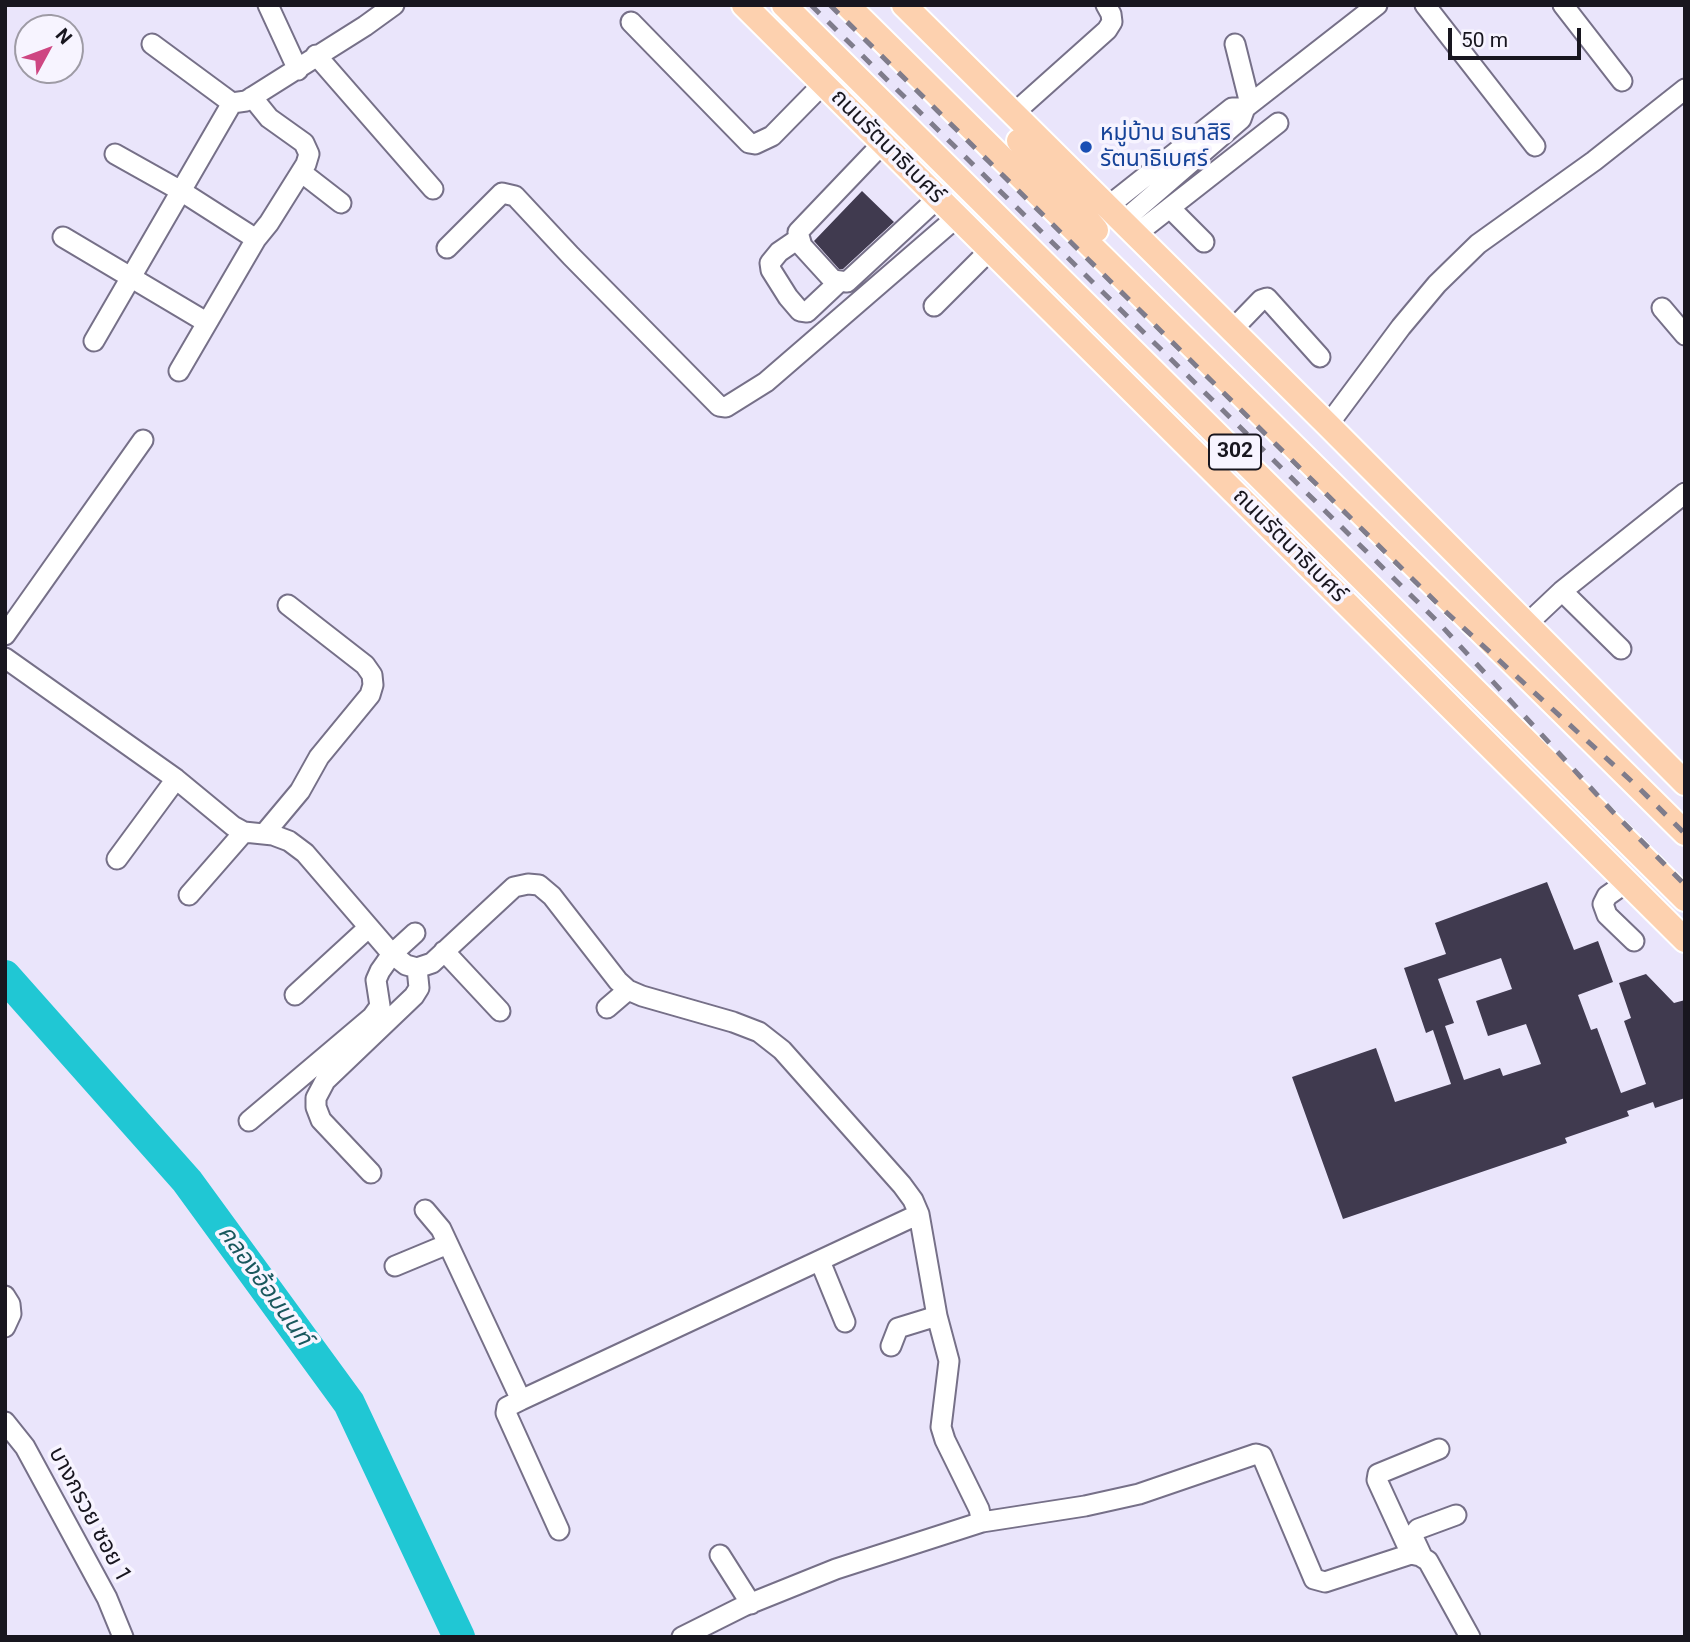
<!DOCTYPE html>
<meta charset="utf-8">
<style>
body{margin:0}
#map{position:relative;width:1690px;height:1642px;overflow:hidden;background:#eae5fb;font-family:Roboto,sans-serif}
canvas{display:block}
.frame{position:absolute;inset:0;border:7px solid #18161f;pointer-events:none}
.north{position:absolute;left:14px;top:14px;width:70px;height:70px;box-sizing:border-box;background:#f7f4ff;border:2px solid #9e9ba5;border-radius:50%;rotate:49deg;font-size:19px;font-weight:700;line-height:28px;text-align:center;color:#18161f}
.north::after{content:'';display:block;margin:auto;width:24px;height:32px;background:#ce4682;clip-path:polygon(50% 0,100% 100%,50% 72%,0 100%)}
.scale{position:absolute;left:1448px;top:28px;width:133px;height:32px;box-sizing:border-box;border:4px solid #18161f;border-top:0;padding-left:9px;font-size:21px;line-height:24px;white-space:nowrap;color:#18161f;-webkit-text-stroke:5px #f7f4ff;paint-order:stroke}
</style>
<div id="map">
<canvas width="1690" height="1642"></canvas>
<div class="frame"></div>
<div class="north">N</div>
<div class="scale">50 m</div>
</div>
<script>
const context = document.querySelector('canvas').getContext('2d');
context.lineJoin = 'round';
function poly(rows) {
  const path = new Path2D();
  for (const r of rows) {
    path.moveTo(r[0], r[1]);
    for (let i = 2; i < r.length; i += 2) path.lineTo(r[i], r[i + 1]);
  }
  return path;
}
function trace(path, color, width, dash) {
  context.strokeStyle = color;
  context.lineWidth = width;
  context.lineCap = dash ? 'butt' : 'round';
  context.setLineDash(dash || []);
  context.stroke(path);
}
function paint(path, color) {
  context.fillStyle = color;
  context.fill(path, 'evenodd');
}
function drawText(font, color, halo, rows, align = 'center') {
  context.font = font + ' Roboto,"Noto Sans Thai",sans-serif';
  context.lineWidth = 7;
  context.setLineDash([]);
  context.textBaseline = 'middle';
  context.strokeStyle = halo;
  context.fillStyle = color;
  for (const [text, x, y, turn = 0] of rows) {
    context.save();
    context.translate(x, y);
    context.rotate((+turn || 0) * Math.PI / 180);
    context.textAlign = isNaN(turn) ? turn : align;
    if (halo) context.strokeText(text, 0, 0);
    context.fillText(text, 0, 0);
    context.restore();
  }
}
trace(poly([
 [5,976,187,1181,349,1403,459,1637]
]), '#20c7d4', 32);
paint(poly([
 [862,191,894,222,843,269,839,269,814,241],
 [1547,882,1574,950,1598,941,1613,982,1578,995,1591,1030,1597,1028,1621,1093,1646,1084,1624,1021,1631,1018,1619,983,1646,974,1674,1003,1685,1000,1685,1098,1655,1108,1653,1102,1627,1111,1629,1116,1565,1138,1567,1143,1343,1219,1292,1077,1376,1048,1395,1102,1451,1084,1433,1030,1426,1033,1404,968,1446,954,1435,923],
 [1501,958,1512,989,1476,1001,1488,1036,1526,1024,1541,1064,1503,1076,1500,1068,1464,1080,1445,1026,1454,1023,1438,979]
]), '#403a4f');
const minor = poly([
 [268,5,298,70],
 [1425,5,1535,146],
 [1563,5,1622,81],
 [631,22,749,143,755,144,772,136,823,84],
 [152,44,232,103,246,101,365,26,394,5],
 [1235,44,1250,104],
 [316,55,433,189],
 [1245,108,1377,5],
 [1013,114,1107,30,1112,22,1111,14,1106,5],
 [883,143,798,232,802,246,833,280,847,282,938,198],
 [115,154,181,191,256,239],
 [301,172,341,203],
 [1107,207,1232,108,1245,108,1241,119,1122,222],
 [1170,208,1204,242],
 [1135,235,1278,123],
 [63,237,206,322],
 [798,239,779,252,770,263,771,270,788,297,800,311,807,312,840,281],
 [447,248,502,193,515,196,571,256,719,406,726,407,766,382,957,217],
 [934,306,990,250],
 [1662,308,1685,335],
 [1231,331,1261,300,1267,298,1320,357],
 [94,341,232,103],
 [179,371,256,239,269,223,306,164,309,154,304,143,269,118,252,97],
 [1328,425,1401,327,1437,284,1478,244,1594,161,1685,89],
 [1562,591,1621,649],
 [1526,625,1562,591,1685,493],
 [5,635,143,440],
 [5,658,176,779,233,826,244,832,273,835,289,841,305,853,392,954,406,965,417,968,432,963,514,887,528,884,539,885,552,896,618,981,628,990,642,996,733,1022,759,1032,782,1050,902,1185,913,1200,919,1214,937,1316,949,1361,941,1427,945,1440,979,1509,982,1522,1085,1506,1139,1494,1256,1454,1262,1456,1314,1579,1325,1582,1411,1554,1420,1556,1428,1561,1470,1637],
 [264,834,300,791,319,757,370,695,373,685,372,675,365,665,288,605],
 [117,859,176,779],
 [1627,882,1607,896,1603,904,1607,915,1634,941],
 [189,895,244,832],
 [444,951,500,1011],
 [295,995,368,928],
 [607,1008,628,990],
 [249,1121,372,1017,380,1006,376,980,380,971,392,954,415,933],
 [371,1173,321,1120,316,1107,316,1098,325,1081,414,996,419,988,417,968],
 [425,1210,441,1229,521,1400,919,1214],
 [820,1261,845,1322],
 [395,1266,448,1244],
 [5,1296,10,1304,11,1314,5,1327],
 [891,1346,898,1328,937,1316],
 [521,1400,507,1407,506,1413,559,1530],
 [5,1422,25,1447,107,1598,123,1637],
 [1411,1554,1377,1480,1378,1474,1439,1449],
 [1421,1554,1414,1539,1414,1534,1418,1529,1456,1515],
 [720,1555,751,1604],
 [682,1637,744,1606,836,1569,982,1522]
]);
const major = poly([
 [744,5,1685,940],
 [784,5,1685,899],
 [847,5,1685,833],
 [904,5,1328,425,1685,783],
 [1019,141,1096,230]
]);
trace(minor, '#767088', 23);
trace(major, '#fff', 28);
trace(minor, '#fff', 19);
trace(major, '#fdd1af', 24);
trace(poly([
 [811,5,1437,621,1612,811,1685,885],
 [830,5,1446,612,1639,788,1685,834]
]), '#7f7c8b', 5, [12, 12]);
for (const [x, y, r, color] of [
 [1086,147,7,"#1a4fb4"]
]) {
  const dot = new Path2D();
  dot.arc(x, y, r, 0, 2 * Math.PI);
  context.fillStyle = color;
  context.fill(dot);
  trace(dot, '#f7f4ff', 2.5);
}
for (const [x, y, w] of [
 [1235,452,52]
]) {
  const box = new Path2D();
  box.roundRect(x - w / 2, y - 17.5, w, 35, 5);
  context.fillStyle = '#f7f4ff';
  context.fill(box);
  trace(box, '#18161f', 2);
}
drawText('bold 21px', '#18161f', null, [
 ["302",1235,452]
]);
drawText('23px', '#164399', '#f7f4ff', [
 ["หมู่บ้าน ธนาสิริ",1100,134],
 ["รัตนาธิเบศร์",1100,160]
], 'left');
drawText('23px', '#18161f', '#f7f4ff', [
 ["ถนนรัตนาธิเบศร์",887,147,45],
 ["ถนนรัตนาธิเบศร์",1289,546,45],
 ["บางกรวย ซอย 1",89,1515,62]
]);
drawText('italic 24px', '#19575d', '#f7f4ff', [
 ["คลองอ้อมนนท์",264,1286,54]
]);
</script>
